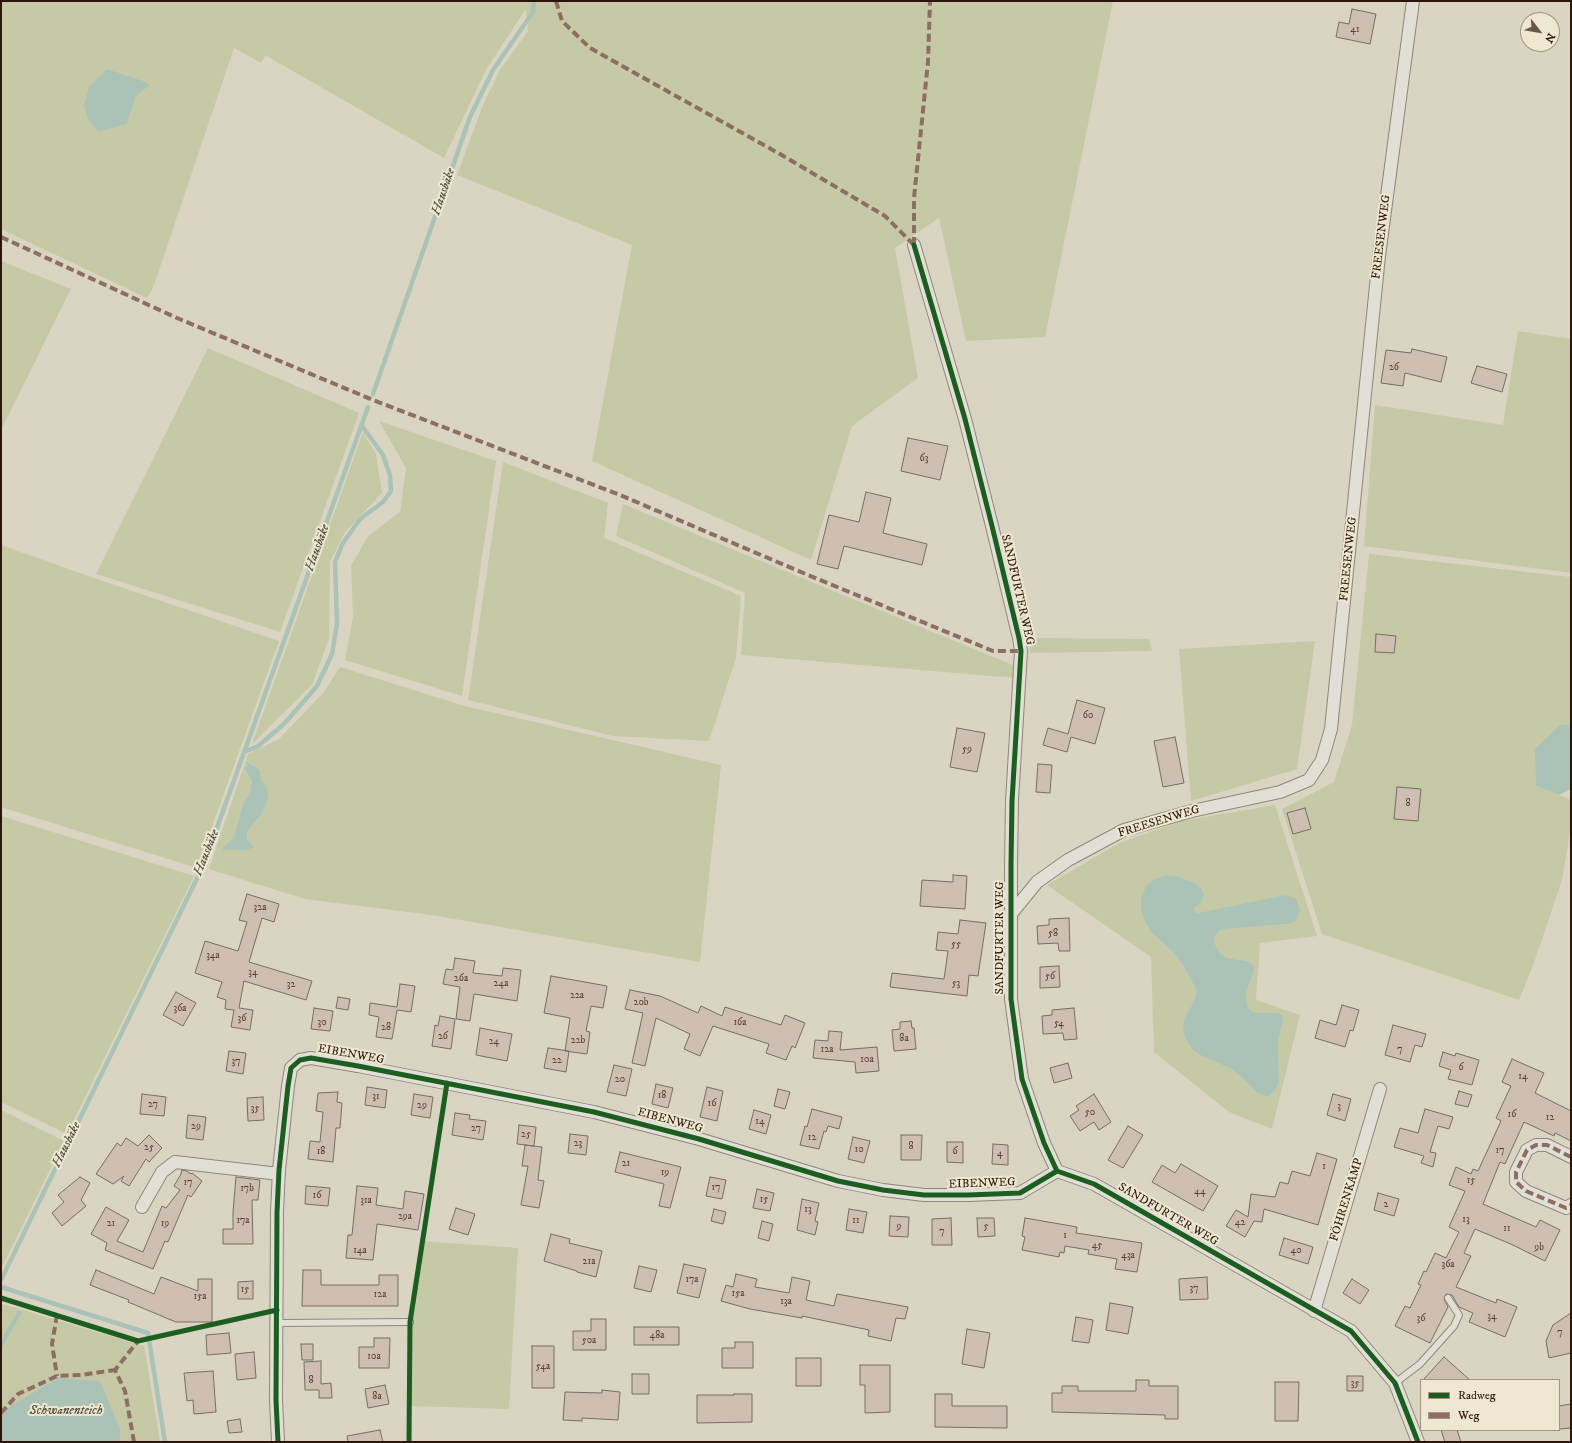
<!DOCTYPE html>
<meta charset="utf-8">
<style>
body{margin:0}
#map{position:relative;width:1572px;height:1443px;overflow:hidden;background:#dad5c2;font-family:"IM FELL DW Pica",serif}
canvas{display:block}
.frame{position:absolute;inset:0;border:2px solid #2c140a;pointer-events:none}
.legend{position:absolute;left:1420px;top:1379px;width:140px;height:52px;box-sizing:border-box;background:#eee8d0;border:1px solid #a09381;margin:0;padding:5px 7px;list-style:none;font-size:12px;color:#2c140a}
.legend li{display:flex;align-items:center;gap:8px;height:20px}
.legend b{width:20px;border:1px solid #a09381}
.north{position:absolute;left:1520px;top:12px;width:40px;height:40px;box-sizing:border-box;background:#eee8d0;border:1px solid #a09381;border-radius:50%;rotate:121deg;font-size:11px;font-weight:700;line-height:16px;text-align:center;color:#2c140a}
.north::after{content:'';display:block;margin:auto;width:14px;height:18px;background:#69584a;clip-path:polygon(50% 0,100% 100%,50% 72%,0 100%)}
</style>
<div id="map">
<canvas width="1572" height="1443"></canvas>
<div class="frame"></div>
<ul class="legend">
<li><b style="height:5px;background:#1b5e20"></b>Radweg</li>
<li><b style="height:5px;background:#8d6e63"></b>Weg</li>
</ul>
<div class="north">N</div>
</div>
<script>
const context = document.querySelector('canvas').getContext('2d');
context.lineJoin = 'round';
function paint(path, color) {
  context.fillStyle = color;
  context.fill(path, 'evenodd');
}
function poly(rows) {
  const path = new Path2D();
  for (const r of rows) {
    path.moveTo(r[0], r[1]);
    for (let i = 2; i < r.length; i += 2) path.lineTo(r[i], r[i + 1]);
  }
  return path;
}
function trace(path, color, width, dash) {
  context.strokeStyle = color;
  context.lineWidth = width;
  context.lineCap = dash ? 'butt' : 'round';
  context.setLineDash(dash || []);
  context.stroke(path);
}
function drawText(font, color, halo, rows, align = 'center') {
  context.font = font + ' "IM FELL DW Pica",serif';
  context.lineWidth = 4;
  context.setLineDash([]);
  context.textBaseline = 'middle';
  context.strokeStyle = halo;
  context.fillStyle = color;
  for (const [text, x, y, turn = 0] of rows) {
    context.save();
    context.translate(x, y);
    context.rotate((+turn || 0) * Math.PI / 180);
    context.textAlign = isNaN(turn) ? turn : align;
    if (halo) context.strokeText(text, 0, 0);
    context.fillText(text, 0, 0);
    context.restore();
  }
}
paint(poly([
 [1,1,1113,1,1045,337,966,341,939,218,895,248,918,378,852,426,811,560,592,461,632,245,457,175,483,105,500,70,528,31,526,9,487,68,444,158,265,55,261,63,234,48,153,288,147,298,1,229],
 [136,96,127,124,98,132],
 [1,261,71,289,1,430],
 [1518,331,1571,339,1571,573,1364,546,1375,405,1503,425],
 [208,348,359,413,280,632,96,574],
 [379,421,496,461,462,696,345,660,353,617,351,566,368,536,400,512,406,468],
 [363,432,376,454,382,493,345,532,330,562,329,639,312,685,252,744],
 [503,462,608,503,604,538,741,596,736,658,709,741,613,736,468,700],
 [623,504,1015,666,1015,678,741,655,745,593,616,536],
 [1,545,94,578,279,641,197,868,1,807],
 [1369,554,1571,577,1571,724,1560,725,1536,786,1571,800,1571,827,1562,880,1534,963,1519,1000,1322,934,1282,809,1334,782,1352,725],
 [1044,638,1149,639,1152,651,1030,653,1029,639],
 [1315,641,1297,769,1191,801,1179,649],
 [340,667,465,706,721,765,700,962,432,915,305,899,209,869,248,754,279,739,324,692],
 [247,761,260,770,261,779,266,786,269,797,262,814,254,823,247,833,247,839,254,847,222,850,225,845,233,839,243,804,250,793,252,781,244,768,248,765],
 [1275,805,1317,936,1260,943,1256,1000,1300,1015,1272,1129,1229,1112,1154,1052,1151,957,1047,885,1121,842,1182,821],
 [1180,877,1193,882,1201,888,1194,911,1198,913,1297,898,1299,904,1300,909,1289,924,1225,929,1219,931,1215,937,1214,943,1220,953,1227,958,1247,961,1254,971,1246,993,1246,999,1248,1008,1255,1013,1264,1013,1283,1020,1278,1042,1279,1077,1278,1085,1273,1093,1256,1092,1239,1075,1231,1069,1200,1055,1192,1049,1186,1040,1184,1019,1194,1001,1197,994,1195,987,1187,972,1175,954,1151,932,1144,920,1141,910],
 [1,816,194,876,67,1134,1,1102],
 [1,1110,64,1141,1,1269],
 [422,1241,518,1248,509,1409,409,1406,410,1322],
 [3,1304,144,1346,160,1442,121,1442,120,1429,6,1409,1,1418,1,1309]
]), '#c6c9a5');
paint(poly([
 [107,69,146,82,150,85,136,96,127,124,98,132,88,119,84,105,89,87],
 [1571,724,1571,789,1559,795,1536,786,1535,749,1560,725],
 [246,761,260,770,261,779,266,786,269,797,262,814,254,823,247,833,247,839,254,847,247,850,222,850,225,845,233,839,243,804,250,793,252,781,244,768,248,765],
 [1167,875,1180,877,1193,882,1201,888,1204,895,1200,904,1195,907,1194,911,1198,913,1286,895,1297,899,1300,909,1298,917,1295,921,1289,924,1225,929,1219,931,1215,937,1214,943,1220,953,1227,958,1247,961,1253,965,1254,971,1246,993,1246,999,1248,1008,1255,1013,1277,1013,1282,1015,1283,1020,1278,1042,1279,1077,1278,1085,1273,1093,1267,1097,1256,1092,1239,1075,1231,1069,1200,1055,1192,1049,1186,1040,1183,1029,1184,1019,1194,1001,1196,994,1195,987,1187,972,1175,954,1151,932,1144,920,1141,910,1141,897,1147,885,1155,879],
 [58,1378,100,1381,120,1429,121,1442,1,1442,1,1418,6,1409]
]), '#aac3b6');
trace(poly([
 [373,394,470,117,493,70,533,12,534,1],
 [245,751,257,747,285,723,317,686,332,654,337,624,335,562,343,543,360,519,383,502,391,491,390,475,383,455,362,426],
 [1,1280,204,864,368,407],
 [1,1287,148,1333,165,1442],
 [1,1345,19,1313]
]), '#aac3b6', 4.5);
const building = poly([
 [1352,9,1376,14,1370,44,1336,37,1339,22,1349,24,1352,9],
 [1412,349,1447,357,1441,382,1405,373,1403,386,1381,383,1386,350,1411,353,1412,349],
 [1477,366,1507,374,1502,392,1471,383,1477,366],
 [908,438,948,446,940,480,901,471,908,438],
 [866,492,891,498,883,533,927,544,922,565,844,546,838,569,817,564,829,515,859,522,866,492],
 [1376,634,1396,636,1394,653,1375,652,1376,634],
 [1077,700,1105,708,1095,744,1071,737,1067,752,1043,745,1048,728,1068,734,1077,700],
 [957,728,985,733,977,772,950,767,957,728],
 [1175,737,1184,783,1163,787,1154,741,1175,737],
 [1038,764,1052,765,1050,793,1036,792,1038,764],
 [1397,787,1421,789,1418,821,1394,819,1397,787],
 [1305,808,1311,829,1293,834,1287,813,1305,808],
 [953,875,967,876,965,909,920,906,922,880,953,882,953,875],
 [247,894,279,904,274,922,262,918,249,962,312,981,306,1000,244,981,239,1008,253,1010,250,1030,231,1027,234,1010,225,1009,226,1000,217,997,222,982,195,973,205,941,238,951,247,922,239,920,247,894],
 [1069,918,1070,951,1059,951,1058,943,1038,944,1037,926,1049,925,1049,919,1069,918],
 [960,920,986,923,978,976,969,975,967,996,890,987,892,973,944,979,948,951,936,950,938,932,958,934,960,920],
 [455,958,475,961,473,973,502,976,503,968,521,970,517,1001,474,994,470,1021,456,1019,460,987,443,984,446,969,453,970,455,958],
 [1059,966,1060,987,1040,988,1040,967,1059,966],
 [551,976,607,986,603,1008,591,1006,586,1031,590,1032,587,1054,565,1051,570,1018,544,1013,551,976],
 [400,984,415,986,411,1012,397,1010,392,1039,376,1037,379,1017,369,1015,370,1003,397,1007,400,984],
 [630,990,660,996,698,1013,701,1006,722,1016,725,1007,781,1025,785,1015,805,1023,795,1048,792,1046,786,1060,766,1053,769,1044,713,1026,700,1056,684,1049,690,1034,656,1018,645,1066,632,1063,643,1013,625,1009,630,990],
 [176,992,196,1003,183,1026,163,1015,176,992],
 [338,997,350,999,348,1010,336,1008,338,997],
 [1342,1005,1359,1010,1353,1031,1350,1030,1345,1047,1315,1038,1320,1020,1336,1025,1342,1005],
 [314,1008,333,1011,330,1031,311,1029,314,1008],
 [1074,1008,1077,1039,1064,1040,1063,1033,1043,1034,1042,1016,1052,1015,1052,1010,1074,1008],
 [440,1016,455,1019,451,1049,432,1046,435,1025,438,1026,440,1016],
 [911,1021,912,1028,914,1028,916,1049,894,1051,892,1030,900,1029,900,1022,911,1021],
 [1393,1025,1426,1034,1422,1047,1415,1045,1410,1062,1385,1055,1393,1025],
 [480,1028,512,1034,507,1061,476,1055,480,1028],
 [829,1031,842,1032,840,1050,877,1047,879,1071,856,1073,855,1062,813,1058,815,1040,828,1041,829,1031],
 [548,1048,569,1051,566,1072,544,1068,548,1048],
 [229,1051,246,1053,243,1074,226,1071,229,1051],
 [1443,1052,1455,1056,1456,1053,1479,1060,1472,1085,1448,1079,1451,1070,1439,1066,1443,1052],
 [1512,1059,1544,1073,1535,1093,1571,1111,1571,1141,1555,1133,1554,1136,1524,1122,1505,1164,1500,1162,1483,1204,1536,1227,1540,1220,1560,1230,1545,1261,1513,1245,1475,1229,1464,1253,1471,1256,1456,1287,1496,1303,1497,1299,1517,1307,1505,1337,1469,1322,1473,1313,1459,1307,1452,1295,1446,1294,1444,1299,1448,1307,1430,1343,1395,1326,1405,1306,1410,1308,1421,1285,1418,1284,1424,1271,1426,1272,1435,1253,1446,1258,1459,1232,1449,1227,1465,1191,1449,1185,1456,1167,1471,1174,1473,1169,1478,1171,1501,1121,1496,1118,1511,1086,1502,1082,1512,1059],
 [1068,1063,1072,1078,1054,1083,1050,1068,1068,1063],
 [614,1065,632,1069,626,1096,607,1092,614,1065],
 [656,1084,673,1088,668,1108,652,1104,656,1084],
 [367,1087,387,1090,385,1108,365,1105,367,1087],
 [707,1087,723,1091,717,1121,700,1117,707,1087],
 [778,1089,790,1092,785,1109,774,1106,778,1089],
 [1459,1091,1472,1095,1468,1107,1455,1104,1459,1091],
 [338,1092,337,1102,342,1103,340,1128,336,1128,333,1162,308,1159,310,1141,320,1142,323,1112,316,1111,318,1093,338,1092],
 [142,1094,166,1097,164,1116,140,1114,142,1094],
 [414,1094,433,1097,430,1118,411,1115,414,1094],
 [1094,1094,1111,1122,1099,1130,1094,1122,1080,1131,1070,1116,1079,1110,1076,1106,1094,1094],
 [1333,1094,1351,1099,1345,1121,1327,1115,1333,1094],
 [263,1097,264,1120,248,1121,247,1098,263,1097],
 [812,1109,842,1117,839,1129,828,1126,826,1132,824,1131,819,1149,800,1145,805,1126,807,1127,812,1109],
 [1425,1109,1453,1117,1449,1129,1438,1126,1430,1152,1436,1153,1433,1167,1421,1163,1424,1156,1394,1147,1400,1128,1418,1133,1425,1109],
 [754,1110,771,1115,766,1134,749,1129,754,1110],
 [455,1113,470,1115,469,1119,486,1121,483,1140,452,1135,455,1113],
 [188,1115,206,1117,203,1140,186,1138,188,1115],
 [519,1125,536,1127,534,1146,517,1144,519,1125],
 [1128,1126,1143,1135,1123,1168,1108,1160,1128,1126],
 [570,1134,588,1136,586,1155,568,1153,570,1134],
 [149,1135,162,1148,149,1162,146,1159,129,1186,121,1181,124,1176,113,1184,96,1174,117,1143,121,1146,126,1138,138,1146,149,1135],
 [901,1135,922,1135,921,1160,901,1160,901,1135],
 [853,1137,870,1141,864,1163,848,1159,853,1137],
 [947,1142,963,1142,963,1163,947,1162,947,1142],
 [993,1144,1008,1145,1008,1165,992,1164,993,1144],
 [525,1145,542,1147,538,1180,544,1181,539,1208,521,1205,528,1166,522,1166,525,1145],
 [620,1152,681,1167,670,1208,659,1206,664,1184,615,1172,620,1152],
 [1317,1153,1337,1159,1318,1225,1264,1209,1262,1222,1254,1221,1245,1237,1226,1226,1236,1210,1248,1217,1251,1194,1275,1197,1280,1182,1288,1184,1292,1171,1310,1176,1317,1153],
 [1181,1164,1218,1186,1203,1211,1152,1182,1162,1165,1175,1173,1181,1164],
 [182,1170,187,1171,191,1174,192,1173,202,1181,191,1197,188,1195,168,1242,165,1241,153,1269,105,1250,107,1243,91,1234,106,1207,129,1220,117,1241,143,1252,162,1206,166,1208,180,1190,174,1186,181,1174,182,1170],
 [80,1177,90,1183,81,1200,86,1206,62,1226,52,1213,64,1202,58,1195,80,1177],
 [236,1177,260,1180,258,1200,252,1200,253,1244,223,1244,223,1229,233,1229,233,1212,236,1177],
 [710,1177,726,1180,722,1199,706,1196,710,1177],
 [306,1186,330,1188,328,1206,305,1204,306,1186],
 [357,1186,378,1188,376,1205,403,1209,405,1191,424,1194,418,1230,377,1224,373,1260,346,1258,348,1235,352,1235,357,1186],
 [757,1189,774,1193,770,1211,753,1208,757,1189],
 [1378,1193,1399,1199,1394,1216,1374,1210,1378,1193],
 [802,1199,819,1203,815,1221,818,1222,815,1235,797,1230,802,1199],
 [456,1208,475,1214,468,1235,449,1229,456,1208],
 [714,1209,726,1212,723,1224,711,1221,714,1209],
 [849,1209,867,1212,863,1233,846,1230,849,1209],
 [890,1216,909,1217,908,1237,889,1236,890,1216],
 [951,1218,952,1245,932,1245,932,1219,951,1218],
 [977,1218,994,1218,995,1236,978,1237,977,1218],
 [1025,1218,1077,1227,1076,1233,1142,1243,1137,1272,1115,1269,1117,1259,1088,1254,1089,1250,1065,1246,1064,1253,1060,1252,1059,1257,1022,1250,1025,1237,1022,1236,1025,1218],
 [762,1221,773,1224,769,1241,758,1238,762,1221],
 [551,1234,570,1239,569,1243,602,1251,596,1277,577,1272,577,1271,544,1261,551,1234],
 [1284,1238,1313,1247,1308,1264,1279,1255,1284,1238],
 [684,1264,706,1269,699,1298,677,1293,684,1264],
 [639,1266,657,1270,651,1292,634,1288,639,1266],
 [96,1270,154,1294,161,1277,198,1291,198,1279,212,1279,212,1322,176,1322,128,1302,129,1300,90,1285,96,1270],
 [303,1270,321,1270,321,1285,379,1285,379,1275,398,1275,398,1306,302,1306,303,1270],
 [736,1274,757,1279,755,1287,789,1293,792,1277,810,1281,806,1300,834,1306,837,1294,908,1307,905,1319,896,1318,891,1341,868,1336,869,1330,802,1316,802,1318,750,1309,721,1301,726,1285,733,1287,736,1274],
 [1207,1277,1208,1299,1180,1300,1179,1279,1207,1277],
 [1352,1279,1369,1290,1360,1304,1343,1293,1352,1279],
 [253,1281,253,1299,238,1299,238,1282,253,1281],
 [1110,1303,1133,1307,1128,1334,1106,1330,1110,1303],
 [1571,1313,1571,1353,1549,1358,1546,1341,1553,1325,1571,1313],
 [1076,1317,1093,1320,1089,1343,1072,1341,1076,1317],
 [591,1319,606,1319,606,1350,573,1350,573,1331,591,1331,591,1319],
 [634,1327,679,1327,679,1345,634,1345,634,1327],
 [967,1329,990,1333,984,1368,962,1364,967,1329],
 [229,1333,231,1353,207,1355,206,1335,229,1333],
 [374,1338,390,1338,389,1368,359,1368,359,1347,374,1347,374,1338],
 [735,1342,753,1342,753,1368,722,1368,722,1348,735,1348,735,1342],
 [301,1344,313,1344,313,1360,302,1360,301,1344],
 [532,1346,554,1346,554,1388,532,1388,532,1346],
 [254,1352,256,1378,237,1380,235,1354,254,1352],
 [1444,1357,1470,1380,1423,1380,1444,1357],
 [796,1358,821,1358,821,1386,796,1386,796,1358],
 [321,1361,321,1384,331,1383,332,1398,319,1398,319,1390,305,1390,304,1362,321,1361],
 [860,1365,890,1365,890,1412,865,1413,865,1385,860,1385,860,1365],
 [213,1371,216,1412,194,1414,193,1400,187,1401,184,1373,213,1371],
 [632,1374,649,1374,649,1394,632,1394,632,1374],
 [1347,1376,1363,1376,1363,1391,1347,1391,1347,1376],
 [1136,1380,1149,1380,1149,1386,1178,1386,1178,1419,1165,1419,1165,1415,1052,1412,1052,1393,1062,1393,1062,1386,1078,1386,1078,1391,1136,1391,1136,1380],
 [1275,1382,1299,1382,1298,1421,1275,1421,1275,1382],
 [385,1385,389,1404,368,1408,365,1389,385,1385],
 [602,1390,620,1392,618,1420,582,1418,582,1421,563,1420,565,1392,602,1393,602,1390],
 [734,1394,752,1394,752,1422,697,1423,697,1395,734,1395,734,1394],
 [935,1394,952,1394,952,1406,1007,1406,1007,1428,935,1427,935,1394],
 [1571,1404,1571,1428,1559,1429,1559,1406,1571,1404],
 [240,1419,242,1432,229,1433,227,1421,240,1419],
 [380,1430,383,1442,348,1442,347,1436,380,1430],
 [1441,1430,1457,1430,1461,1442,1445,1442,1441,1430]
]);
paint(building, '#cfbeb2');
trace(building, '#746e63', 1);
const lane = poly([
 [277,1323,410,1322],
 [1395,1383,1420,1364,1454,1326,1459,1315,1448,1298]
]);
const street = poly([
 [914,245,965,419,993,530,1019,638,1021,651,1012,801,1011,865,1011,999,1022,1079,1044,1143,1057,1171,1094,1184,1351,1331,1395,1383,1418,1442],
 [1011,914,1037,882,1068,860,1124,830,1192,811,1280,792,1309,780,1322,760,1331,729,1379,256,1413,1],
 [1571,1157,1547,1145,1536,1145,1527,1150,1516,1172,1516,1182,1526,1191,1566,1208,1571,1205],
 [142,1207,162,1172,175,1162,279,1174],
 [1314,1311,1380,1089],
 [278,1442,276,1400,277,1212,279,1170,288,1086,291,1068,300,1060,311,1058,358,1066,594,1112,699,1139,838,1181,883,1190,924,1195,968,1195,1020,1193,1057,1171]
]);
trace(lane, '#8d877b', 8);
trace(street, '#8d877b', 14);
trace(lane, '#e2e0d6', 6);
trace(street, '#e2e0d6', 12);
trace(poly([
 [556,1,562,21,590,48,780,154,885,216,914,245],
 [1,237,177,318,373,400,620,495,808,575,993,651,1021,651],
 [914,245,914,198,928,62,930,1],
 [1571,1157,1547,1145,1536,1145,1527,1150,1516,1172,1516,1182,1526,1191,1566,1208,1571,1205],
 [57,1315,52,1344,57,1376],
 [1,1413,18,1394,57,1376,81,1375,115,1370],
 [134,1442,125,1391,115,1370,138,1341]
]), '#8d6e63', 4, [8, 4]);
trace(poly([
 [914,245,965,419,993,530,1019,638,1021,651,1012,801,1011,865,1011,999,1022,1079,1044,1143,1057,1171,1094,1184,1351,1331,1395,1383,1418,1442],
 [1,1298,138,1341,277,1310],
 [278,1442,276,1400,277,1212,279,1170,288,1086,291,1068,300,1060,311,1058,358,1066,594,1112,699,1139,838,1181,883,1190,924,1195,968,1195,1020,1193,1057,1171],
 [409,1442,410,1322,447,1083]
]), '#1b5e20', 5);
drawText('10px', '#553e34', null, [
 ["41",1355,30],
 ["26",1394,368],
 ["63",924,459],
 ["60",1088,716],
 ["59",967,750],
 ["8",1408,804],
 ["32a",260,908],
 ["58",1053,934],
 ["55",956,945],
 ["34a",213,956],
 ["34",253,973],
 ["56",1050,977],
 ["26a",461,979],
 ["24a",501,984],
 ["53",956,984],
 ["32",291,985],
 ["22a",577,996],
 ["20b",641,1003],
 ["36a",180,1009],
 ["36",242,1019],
 ["30",322,1023],
 ["16a",740,1023],
 ["54",1059,1024],
 ["28",386,1028],
 ["26",443,1037],
 ["8a",904,1039],
 ["22b",578,1041],
 ["24",494,1042],
 ["12a",827,1050],
 ["7",1400,1050],
 ["10a",867,1060],
 ["22",557,1061],
 ["37",236,1062],
 ["6",1461,1068],
 ["14",1523,1077],
 ["20",620,1080],
 ["18",662,1096],
 ["31",376,1097],
 ["16",712,1104],
 ["27",153,1105],
 ["29",422,1106],
 ["3",1339,1107],
 ["35",255,1109],
 ["50",1090,1113],
 ["16",1512,1115],
 ["12",1550,1118],
 ["14",760,1122],
 ["29",196,1127],
 ["27",476,1129],
 ["25",526,1135],
 ["12",812,1138],
 ["23",578,1144],
 ["8",911,1147],
 ["25",149,1148],
 ["10",859,1150],
 ["17",1500,1151],
 ["18",321,1152],
 ["6",955,1152],
 ["4",1000,1154],
 ["21",626,1164],
 ["1",1324,1167],
 ["19",665,1173],
 ["15",1471,1181],
 ["17",188,1183],
 ["17",716,1188],
 ["17b",247,1189],
 ["44",1200,1192],
 ["16",317,1196],
 ["15",764,1200],
 ["31a",366,1201],
 ["2",1386,1205],
 ["13",808,1210],
 ["29a",405,1217],
 ["13",1466,1220],
 ["17a",243,1221],
 ["11",856,1221],
 ["42",1240,1223],
 ["21",111,1224],
 ["19",165,1224],
 ["9",899,1227],
 ["5",986,1227],
 ["11",1507,1229],
 ["7",942,1232],
 ["1",1065,1236],
 ["45",1097,1246],
 ["9b",1539,1248],
 ["14a",360,1251],
 ["40",1296,1251],
 ["43a",1128,1256],
 ["21a",589,1262],
 ["36a",1448,1265],
 ["17a",692,1280],
 ["37",1194,1289],
 ["15",245,1290],
 ["15a",738,1294],
 ["12a",380,1295],
 ["15a",200,1297],
 ["13a",786,1302],
 ["34",1492,1317],
 ["36",1421,1319],
 ["7",1560,1333],
 ["48a",657,1336],
 ["50a",589,1341],
 ["10a",374,1357],
 ["54a",543,1367],
 ["8",311,1381],
 ["35",1355,1384],
 ["8a",377,1397]
]);
drawText('12px', '#2c140a', '#eee8d0', [
 ["FREESENWEG",1382,237,-83],
 ["FREESENWEG",1349,559,-84],
 ["SANDFURTER WEG",1017,590,77],
 ["FREESENWEG",1159,822,-17],
 ["SANDFURTER WEG",1001,938,-90],
 ["EIBENWEG",351,1055,10],
 ["EIBENWEG",670,1121,15],
 ["EIBENWEG",982,1184,-2],
 ["FÖHRENKAMP",1347,1200,-73],
 ["SANDFURTER WEG",1168,1215,30]
]);
drawText('italic 13px', '#514e44', '#eee8d0', [
 ["Hausbäke",444,192,-71],
 ["Hausbäke",318,548,-70],
 ["Hausbäke",207,853,-68],
 ["Hausbäke",67,1145,-64],
 ["Schwanenteich",66,1411]
]);
</script>
